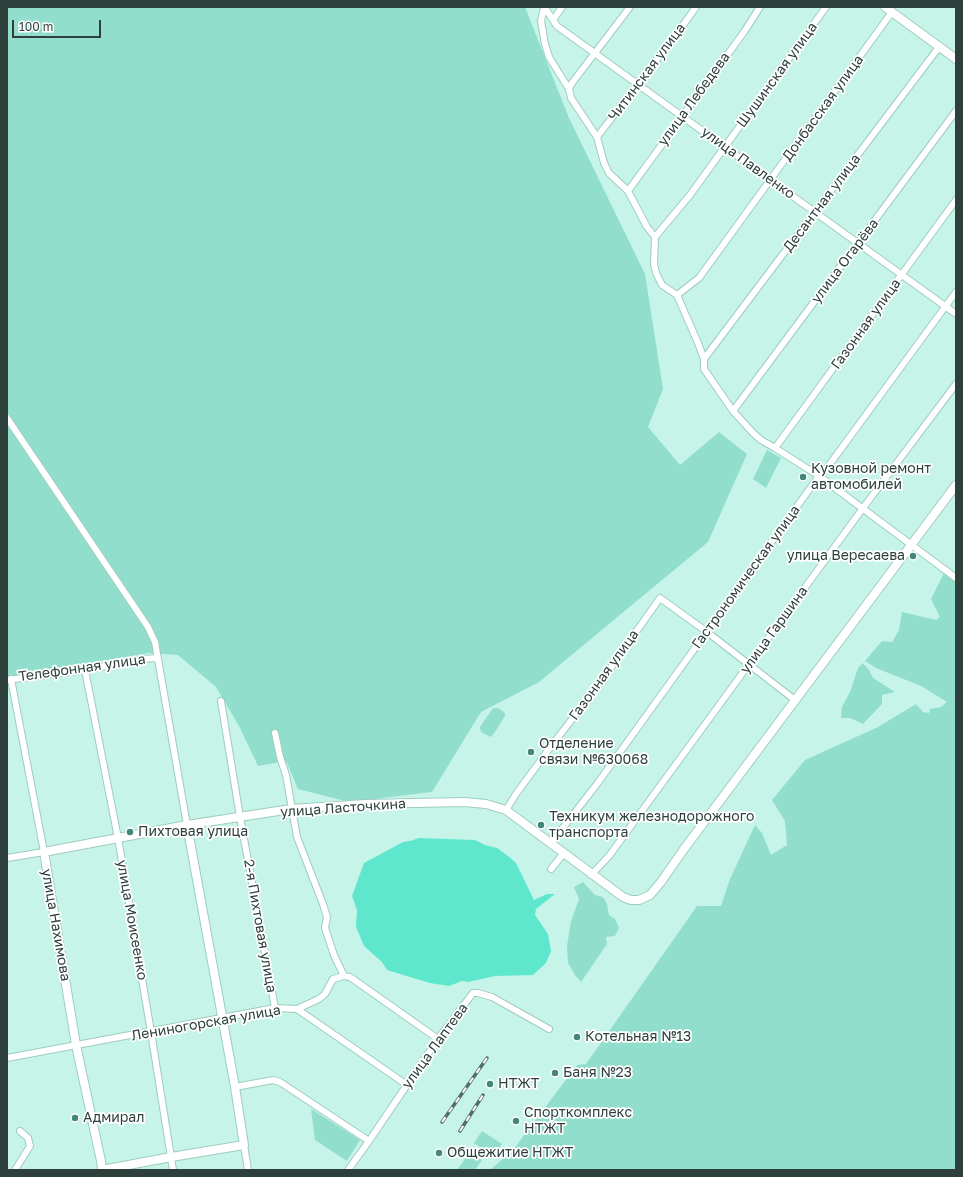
<!DOCTYPE html>
<meta charset="utf-8">
<style>
body{margin:0}
#map{position:relative;width:963px;height:1177px;overflow:hidden;background:#c6f4e9;font-family:"Golos Text",sans-serif}
canvas{display:block}
.frame{position:absolute;inset:0;border:8px solid #2d403b;pointer-events:none}
.scale{position:absolute;left:12px;top:20px;width:89px;height:18px;box-sizing:border-box;border:2px solid #2d403b;border-top:0;padding-left:5px;font-size:12px;line-height:14px;white-space:nowrap;color:#2d403b;-webkit-text-stroke:3px #fff;paint-order:stroke}
</style>
<div id="map">
<canvas width="963" height="1177"></canvas>
<div class="frame"></div>
<div class="scale">100 m</div>
</div>
<script>
const context = document.querySelector('canvas').getContext('2d');
context.lineJoin = 'round';
function paint(path, color) {
  context.fillStyle = color;
  context.fill(path, 'evenodd');
}
function poly(rows) {
  const path = new Path2D();
  for (const r of rows) {
    path.moveTo(r[0], r[1]);
    for (let i = 2; i < r.length; i += 2) path.lineTo(r[i], r[i + 1]);
  }
  return path;
}
function trace(path, color, width, dash) {
  context.strokeStyle = color;
  context.lineWidth = width;
  context.lineCap = dash ? 'butt' : 'round';
  context.setLineDash(dash || []);
  context.stroke(path);
}
function drawText(font, color, halo, rows, align = 'center') {
  context.font = font + ' "Golos Text",sans-serif';
  context.lineWidth = 3.5;
  context.setLineDash([]);
  context.textBaseline = 'middle';
  context.strokeStyle = halo;
  context.fillStyle = color;
  for (const [text, x, y, turn = 0] of rows) {
    context.save();
    context.translate(x, y);
    context.rotate((+turn || 0) * Math.PI / 180);
    context.textAlign = isNaN(turn) ? turn : align;
    if (halo) context.strokeText(text, 0, 0);
    context.fillText(text, 0, 0);
    context.restore();
  }
}
paint(poly([
 [7,7,525,7,569,118,645,274,663,389,648,427,680,465,719,432,747,454,708,542,539,682,481,712,432,792,349,802,298,789,286,761,258,766,239,726,216,687,178,655,149,653,7,677],
 [767,450,781,458,766,488,753,479],
 [944,573,956,582,956,1170,490,1170,513,1150,577,1065,586,1064,697,906,721,906,730,879,755,825,762,833,771,855,787,845,785,821,772,800,805,760,878,727,916,704,923,712,929,713,930,709,941,707,947,702,921,686,876,668,865,661,882,641,892,642,899,630,902,612,936,620,940,617,931,599],
 [863,663,869,670,873,678,895,692,882,695,882,704,863,724,850,718,841,718,842,707,850,692,858,668],
 [493,708,498,708,505,713,505,716,493,735,491,737,481,732,480,727],
 [583,882,595,895,603,897,607,904,609,915,615,919,619,928,615,936,606,937,607,944,581,982,575,975,568,963,567,946,571,921,579,899,574,887],
 [311,1109,360,1140,347,1161,315,1140],
 [482,1131,502,1144,494,1157,474,1143],
 [470,1152,482,1160,475,1170,457,1170]
]), '#92decd');
paint(poly([
 [419,838,475,840,485,845,497,848,508,856,516,863,534,900,547,894,555,894,536,909,535,915,548,934,551,951,546,963,533,975,495,976,468,982,462,981,449,986,430,983,387,970,382,962,364,946,356,927,357,910,352,896,364,863,403,842,410,841]
]), '#5ee7cd');
const street = poly([
 [544,7,541,21,545,44,549,57,569,89,571,98,597,137,604,163,609,173,628,191,647,227,655,237,654,264,656,273,662,285,677,295,698,343,704,359,704,369,733,411,753,433,761,440,775,448,819,476,956,578],
 [545,8,557,26,956,314],
 [553,20,562,7],
 [569,89,572,83,630,7],
 [597,137,681,28,696,7],
 [628,191,744,32,760,7],
 [655,237,690,195,826,7],
 [677,295,699,278,892,12],
 [704,359,939,47],
 [733,411,956,111],
 [7,418,148,627,155,642,187,825],
 [775,448,956,200],
 [85,670,118,838,151,1032,173,1170],
 [7,680,85,670,142,659,158,658],
 [221,701,240,817,275,1008],
 [275,733,280,757,286,775,297,837,323,904,327,917,325,928,334,955,344,976,350,977,438,1039],
 [506,810,516,794,549,749,600,683,660,598,707,632,795,700],
 [551,843,597,784,819,476,827,468,956,292],
 [7,858,44,852,11,679],
 [551,869,564,853],
 [591,875,609,856,863,508,956,384],
 [297,1009,319,999,325,994,333,979,344,976],
 [7,1058,275,1008,297,1009,407,1085],
 [235,1087,273,1080,280,1082,369,1141],
 [244,1145,248,1170],
 [15,1170,30,1146,28,1138,20,1131],
 [348,1170,369,1141,438,1039,473,993,478,993,492,997,549,1029]
]);
const secondary = poly([
 [885,7,956,59],
 [102,1170,101,1161,76,1045,44,852,187,825,291,809,366,804,464,802,486,804,506,810,623,897,631,900,639,900,650,895,661,882,684,849,956,485],
 [102,1170,171,1157,244,1145,235,1087,187,825]
]);
trace(street, '#9fccc1', 8);
trace(secondary, '#9fccc1', 10);
trace(street, '#fff', 6);
trace(secondary, '#fff', 8);
const rail = poly([
 [442,1122,487,1058],
 [460,1131,483,1095]
]);
trace(rail, '#546d67', 3.5);
trace(rail, '#fff', 2, [6]);
for (const [x, y, r, color] of [
 [803,477,4,"#44877a"],
 [913,556,4,"#44877a"],
 [531,752,4,"#44877a"],
 [541,825,4,"#44877a"],
 [130,832,4,"#44877a"],
 [577,1037,4,"#44877a"],
 [555,1073,4,"#44877a"],
 [490,1084,4,"#44877a"],
 [75,1118,4,"#44877a"],
 [516,1121,4,"#44877a"],
 [439,1153,4,"#44877a"]
]) {
  const dot = new Path2D();
  dot.arc(x, y, r, 0, 2 * Math.PI);
  context.fillStyle = color;
  context.fill(dot);
  trace(dot, '#fff', 1.5);
}
drawText('14px', '#2d403b', '#fff', [
 ["Читинская улица",647,72,-53],
 ["Шушинская улица",777,75,-54],
 ["улица Лебедева",694,99,-54],
 ["Донбасская улица",823,108,-54],
 ["улица Павленко",748,163,36],
 ["Десантная улица",822,203,-53],
 ["улица Огарёва",845,261,-53],
 ["Газонная улица",866,324,-54],
 ["Гастрономическая улица",746,577,-54],
 ["улица Гаршина",774,630,-54],
 ["Телефонная улица",82,668,-8],
 ["Газонная улица",604,675,-54],
 ["улица Ласточкина",343,808,-4],
 ["улица Моисеенко",132,920,80],
 ["улица Нахимова",56,925,80],
 ["2-я Пихтовая улица",260,926,80],
 ["Лениногорская улица",206,1023,-10],
 ["улица Лаптева",435,1046,-54]
]);
drawText('14px', '#2d403b', '#fff', [
 ["Кузовной ремонт",811,469],
 ["автомобилей",811,485],
 ["улица Вересаева",905,556,"right"],
 ["Отделение",539,744],
 ["связи №630068",539,760],
 ["Техникум железнодорожного",549,817],
 ["транспорта",549,833],
 ["Пихтовая улица",138,832],
 ["Котельная №13",585,1037],
 ["Баня №23",563,1073],
 ["НТЖТ",498,1084],
 ["Спорткомплекс",524,1113],
 ["НТЖТ",524,1129],
 ["Адмирал",83,1118],
 ["Общежитие НТЖТ",447,1153]
], 'left');
</script>
